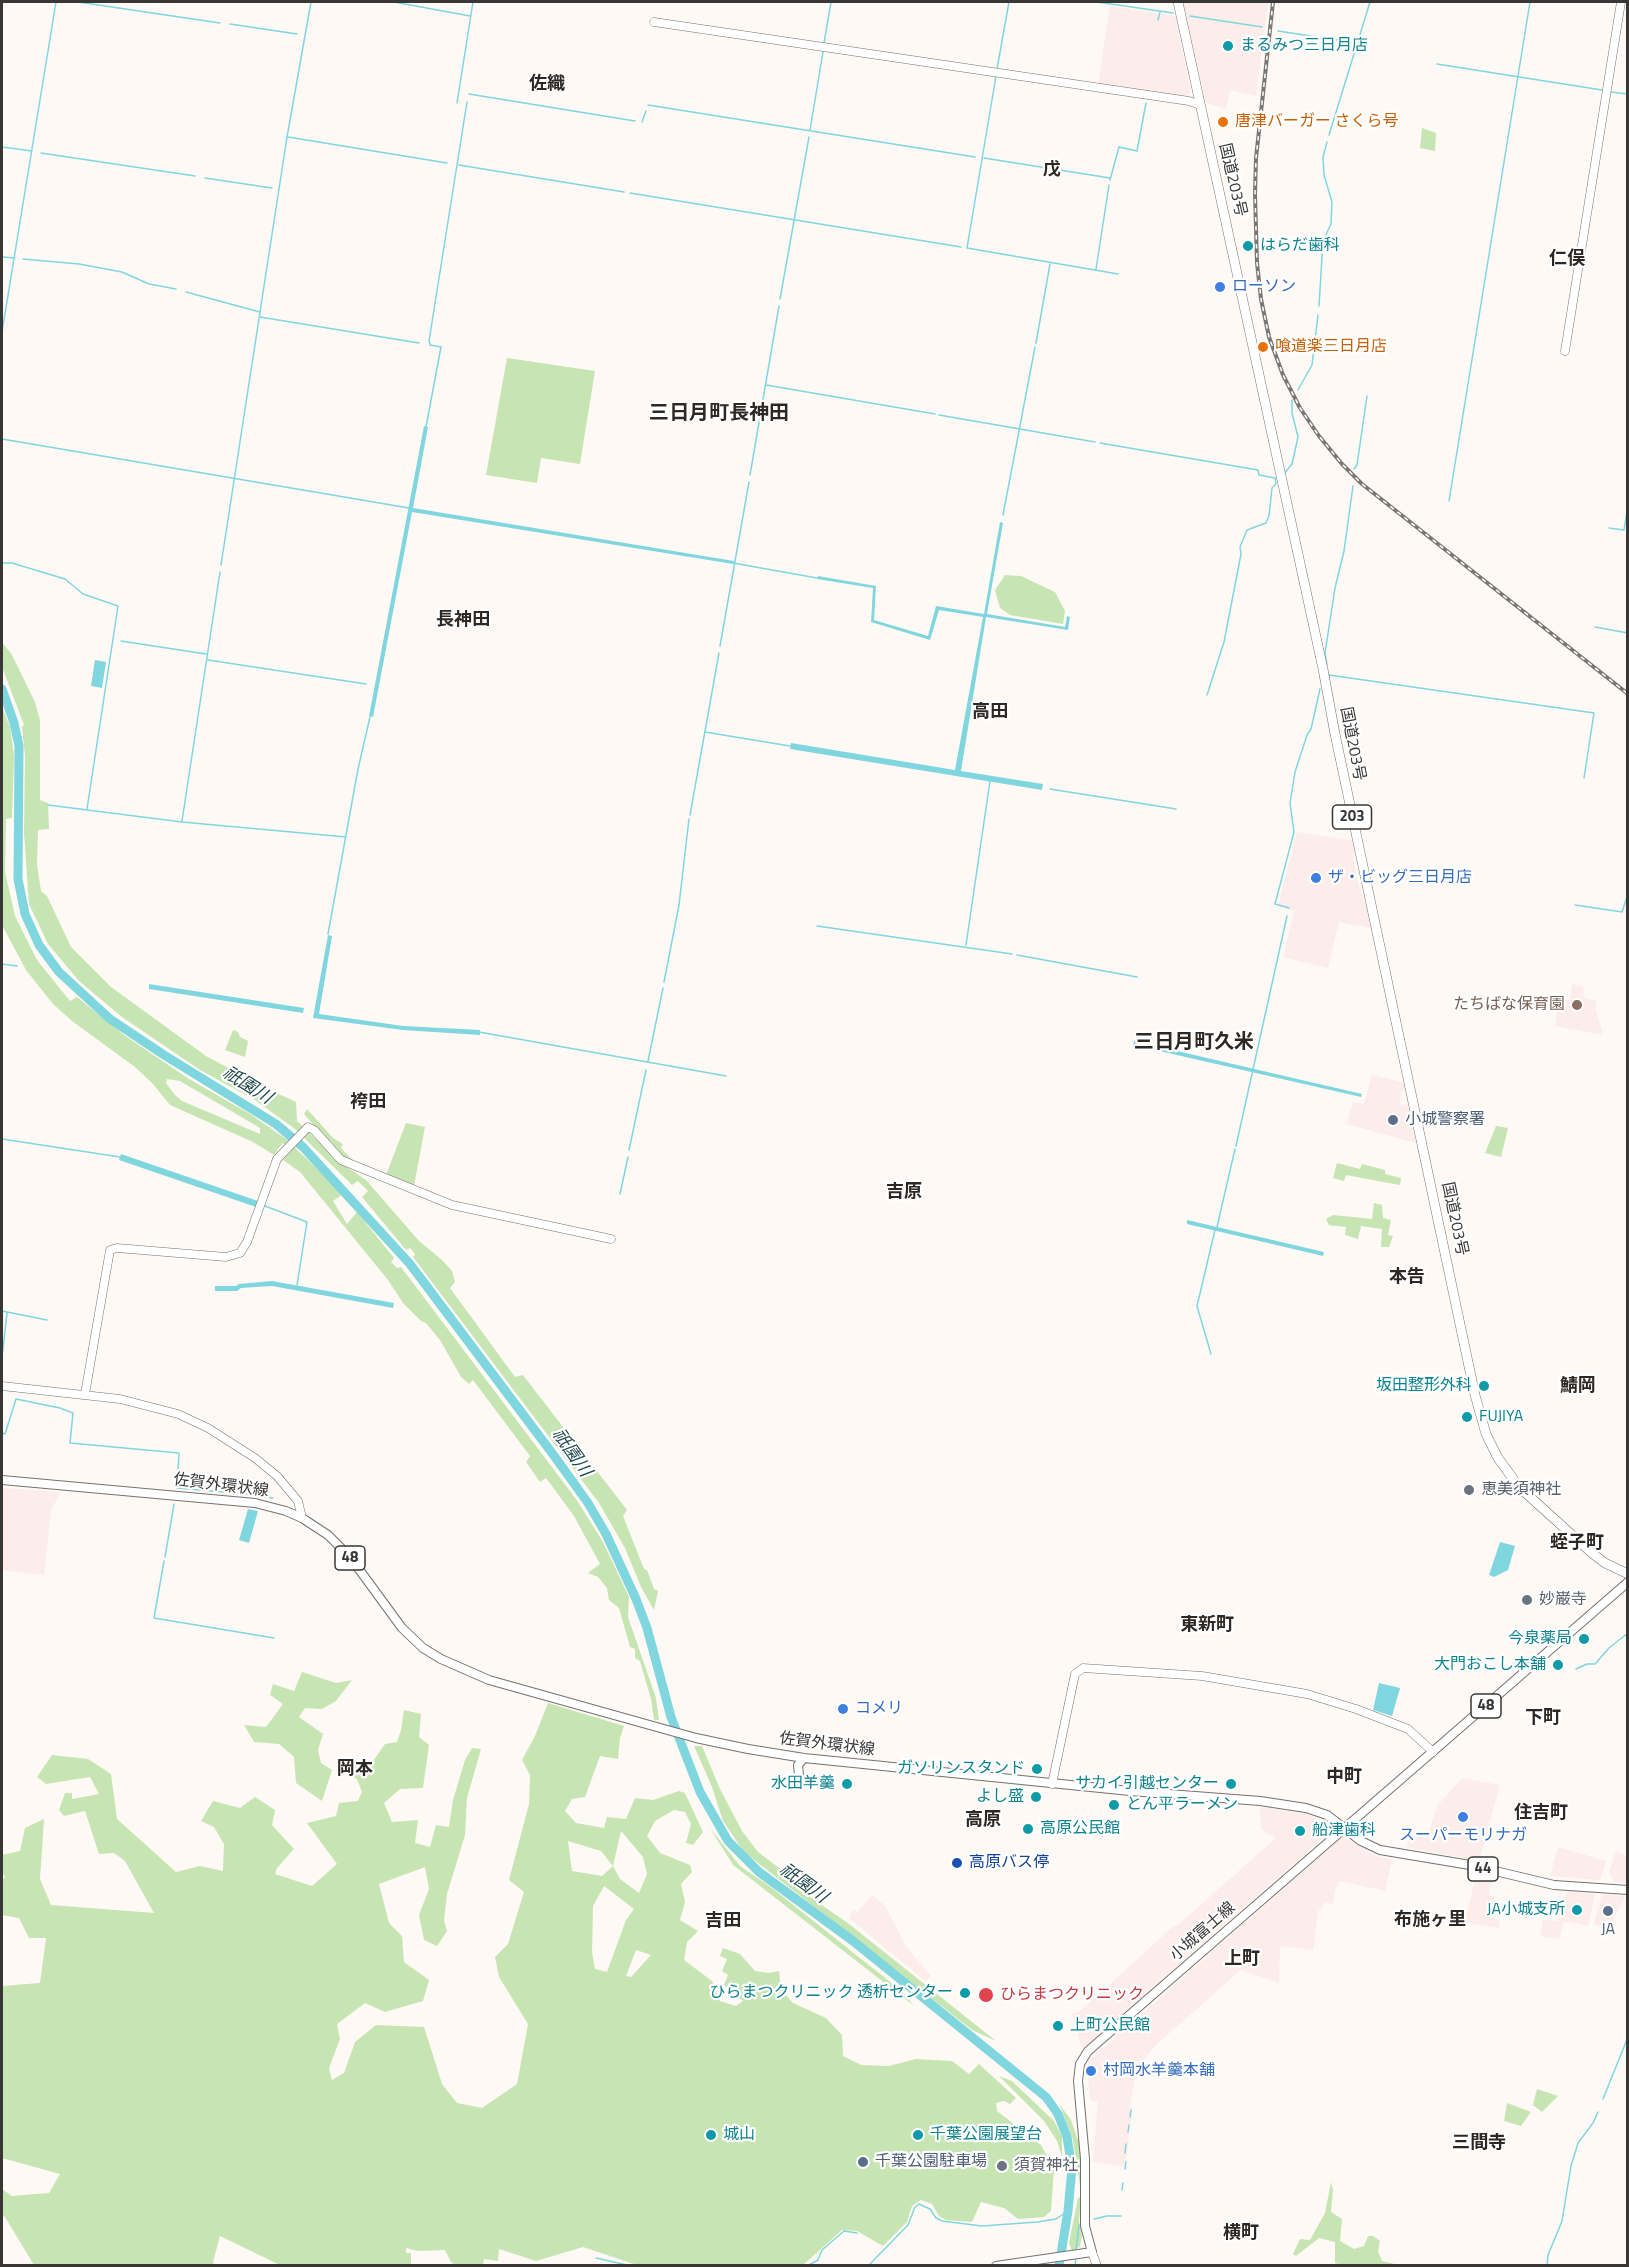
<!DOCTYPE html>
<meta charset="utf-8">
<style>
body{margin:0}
#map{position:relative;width:1629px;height:2267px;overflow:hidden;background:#fef9f5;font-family:"Titillium Web",sans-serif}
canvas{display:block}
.frame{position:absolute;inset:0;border:3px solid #383735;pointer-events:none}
</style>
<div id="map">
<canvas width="1629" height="2267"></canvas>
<div class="frame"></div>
</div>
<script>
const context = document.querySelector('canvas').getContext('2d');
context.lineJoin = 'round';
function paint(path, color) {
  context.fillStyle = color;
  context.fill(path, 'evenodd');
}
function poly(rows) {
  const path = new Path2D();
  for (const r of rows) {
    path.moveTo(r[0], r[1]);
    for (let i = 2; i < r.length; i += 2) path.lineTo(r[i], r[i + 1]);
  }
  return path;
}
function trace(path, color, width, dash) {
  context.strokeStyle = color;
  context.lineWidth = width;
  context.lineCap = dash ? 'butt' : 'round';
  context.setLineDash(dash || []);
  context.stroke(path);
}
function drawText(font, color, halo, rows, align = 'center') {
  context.font = font + ' "Titillium Web","Noto Sans JP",sans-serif';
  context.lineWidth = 4.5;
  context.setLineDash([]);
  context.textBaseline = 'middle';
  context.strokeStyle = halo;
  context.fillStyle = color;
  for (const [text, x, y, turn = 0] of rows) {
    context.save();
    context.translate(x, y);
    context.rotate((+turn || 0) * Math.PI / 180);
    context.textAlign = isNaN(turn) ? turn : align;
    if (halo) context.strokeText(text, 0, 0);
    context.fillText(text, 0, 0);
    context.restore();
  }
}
paint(poly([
 [1183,2,1268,2,1256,96,1230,90,1226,109,1206,103],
 [1110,6,1175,16,1191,91,1187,98,1098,85],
 [1297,832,1353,841,1356,876,1364,901,1367,905,1372,926,1370,928,1339,922,1328,968,1283,957,1294,911,1278,906],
 [1572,984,1583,987,1584,998,1596,1001,1596,1010,1603,1035,1555,1026,1559,999,1570,1000],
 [1372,1075,1405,1083,1407,1090,1401,1091,1400,1104,1408,1105,1416,1143,1347,1124,1353,1102,1364,1104],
 [2,1488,61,1492,51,1510,44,1575,2,1570],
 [1462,1778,1500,1785,1479,1861,1407,1847,1410,1835,1427,1838,1437,1806],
 [1260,1807,1302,1813,1322,1820,1329,1826,1330,1832,1082,2049,1072,2014,1080,2011,1173,1927,1179,1924,1276,1838,1261,1829],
 [1341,1838,1349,1840,1376,1856,1392,1860,1385,1891,1340,1881,1335,1890,1333,1904,1325,1902,1318,1912,1313,1950,1280,1946,1279,1983,1241,1970,1159,2042,1137,2068,1130,2105,1132,2110,1125,2167,1093,2162,1098,2102,1090,2100,1087,2065,1093,2057],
 [1558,1847,1606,1861,1600,1880,1550,1876],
 [1616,1851,1627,1856,1627,1883,1615,1882,1609,1873],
 [1476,1875,1491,1879,1489,1895,1495,1897,1491,1917,1500,1921,1499,1928,1465,1923],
 [1567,1891,1595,1894,1588,1926,1564,1921,1559,1939,1540,1936,1543,1920,1558,1921],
 [1602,1894,1625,1896,1609,1929,1594,1925],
 [873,1895,885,1906,907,1948,931,1976,925,1981,849,1918,853,1910,857,1912]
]), '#fcecea');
paint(poly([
 [1422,128,1436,133,1435,151,1420,148],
 [507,358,595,371,580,464,541,458,537,483,486,475],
 [1005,575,1021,576,1055,592,1065,611,1063,624,1010,615,1000,608,995,590],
 [2,643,11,653,35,702,40,720,40,800,48,803,49,829,38,830,37,865,41,891,47,896,71,947,111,987,206,1056,270,1090,296,1102,297,1121,342,1164,366,1180,419,1241,442,1260,452,1271,455,1282,450,1288,515,1377,523,1375,627,1510,623,1516,644,1569,647,1570,654,1589,658,1591,654,1610,641,1587,625,1548,599,1503,413,1257,415,1254,410,1248,406,1250,362,1197,368,1191,358,1181,352,1185,295,1129,255,1100,200,1070,122,1017,79,981,48,944,29,904,24,833,25,756,22,727,24,725,2,667],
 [2,707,10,727,14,756,12,818,6,819,5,872,15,916,37,960,70,1001,77,997,124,1035,189,1079,250,1114,286,1139,343,1194,333,1201,347,1224,357,1212,394,1258,391,1262,397,1268,401,1267,576,1499,603,1542,629,1597,628,1617,656,1698,659,1720,654,1720,651,1699,640,1661,635,1658,635,1649,630,1647,619,1608,609,1600,607,1588,598,1577,588,1573,600,1564,574,1516,546,1478,540,1482,526,1462,530,1456,473,1380,469,1384,461,1377,440,1340,426,1323,421,1321,403,1303,388,1280,300,1172,283,1160,292,1150,282,1143,274,1155,253,1142,170,1105,153,1084,135,1067,72,1021,53,1004,26,970,2,925],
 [167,1079,180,1081,260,1128,260,1134,182,1101,175,1095,166,1083],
 [233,1030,238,1032,240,1037,248,1041,245,1057,225,1050],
 [307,1109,333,1138,343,1144,341,1148,354,1162,344,1158,335,1149,304,1114],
 [406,1123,425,1127,414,1186,386,1175],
 [1496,1126,1508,1128,1501,1157,1485,1153],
 [1337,1163,1360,1169,1362,1164,1385,1170,1385,1174,1401,1178,1400,1185,1346,1175,1344,1181,1333,1178],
 [1374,1203,1382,1205,1383,1218,1391,1220,1388,1235,1393,1236,1389,1247,1381,1247,1382,1229,1361,1226,1358,1239,1345,1235,1346,1227,1329,1225,1326,1219,1333,1215,1372,1219],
 [302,1672,336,1683,352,1680,336,1701,322,1709,305,1708,299,1717,323,1734,318,1750,321,1763,332,1770,322,1801,296,1783,294,1757,279,1744,254,1742,244,1725,266,1727,283,1704,270,1695,273,1684,294,1691],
 [548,1703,624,1726,620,1738,618,1759,600,1756,585,1797,572,1799,565,1811,576,1823,604,1828,607,1817,626,1819,635,1798,653,1800,679,1791,685,1793,703,1832,693,1845,686,1843,691,1824,685,1812,674,1810,655,1821,647,1836,660,1853,690,1865,692,1872,681,1884,685,1902,680,1920,698,1931,687,1942,684,1960,712,1981,720,2001,736,2006,743,2001,724,1985,728,1975,722,1971,727,1959,720,1956,723,1948,740,1954,755,1971,769,1973,779,1971,781,1990,793,2003,826,2018,842,2035,843,2056,861,2065,889,2066,916,2059,952,2061,969,2074,979,2064,1016,2098,1010,2104,1004,2101,996,2103,997,2111,1041,2145,1054,2169,1051,2211,1044,2217,1018,2219,1004,2208,981,2202,972,2222,946,2220,939,2216,932,2204,921,2200,912,2206,907,2222,883,2246,857,2231,842,2230,803,2265,637,2265,583,2247,536,2261,499,2249,498,2261,484,2259,483,2265,455,2265,451,2262,445,2250,418,2251,406,2248,406,2253,411,2253,411,2265,280,2265,220,2236,213,2262,215,2265,34,2265,5,2217,2,2215,2,2189,12,2196,49,2193,60,2174,2,2158,2,1986,40,1983,46,1938,29,1938,19,1918,2,1915,2,1879,5,1878,2,1870,2,1855,20,1851,25,1828,44,1819,40,1879,51,1905,154,1913,125,1861,114,1853,99,1854,85,1811,64,1816,59,1810,65,1793,72,1793,72,1799,99,1794,90,1777,46,1784,37,1777,52,1755,88,1759,111,1774,117,1819,176,1872,200,1866,223,1871,224,1844,214,1827,201,1821,213,1801,240,1808,255,1797,275,1810,272,1825,294,1849,277,1868,275,1874,312,1886,337,1864,307,1823,336,1816,339,1803,358,1801,362,1792,357,1779,340,1771,350,1760,371,1764,385,1744,397,1742,401,1730,404,1710,421,1714,419,1737,429,1745,423,1788,400,1789,384,1803,392,1822,418,1820,415,1843,430,1847,436,1825,449,1827,453,1800,465,1760,472,1748,481,1749,467,1798,465,1835,447,1894,444,1921,447,1931,437,1946,424,1940,419,1915,429,1889,425,1867,379,1884,389,1923,402,1936,404,1962,429,1980,423,2001,385,2012,365,2003,337,2024,340,2039,329,2068,332,2080,344,2073,355,2042,376,2025,424,2027,442,2084,457,2103,482,2108,517,2084,528,2024,499,1977,495,1957,508,1944,524,1892,509,1880,529,1804,530,1775,522,1760,535,1736],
 [621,1831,643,1857,647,1874,639,1893,620,1879,613,1866],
 [568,1841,601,1851,613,1866,602,1876,572,1871],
 [604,1886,634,1909,626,1920,607,1972,595,1969,592,1952,593,1906],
 [636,1950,651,1955,631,1977,626,1976],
 [694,1746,702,1746,720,1789,742,1831,758,1852,808,1890,806,1894,849,1924,996,2041,972,2030,744,1852,723,1821,712,1787],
 [710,1828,740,1866,772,1888,904,1993,913,2005,733,1865],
 [999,2076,1012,2081,1054,2121,1062,2137,1062,2157,1057,2141,1044,2121],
 [1537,2089,1558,2096,1542,2112,1533,2105],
 [1507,2103,1531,2112,1521,2126,1504,2121],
 [1060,2105,1071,2120,1079,2143,1083,2171,1080,2186,1073,2140],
 [1331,2182,1333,2190,1331,2212,1342,2219,1340,2241,1354,2249,1364,2246,1368,2236,1373,2236,1380,2241,1378,2251,1382,2261,1399,2265,1342,2265,1335,2263,1335,2242,1319,2238,1296,2256,1293,2254,1300,2239,1310,2240,1325,2213],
 [1081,2197,1079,2221,1082,2236,1080,2247,1075,2249,1074,2256,1069,2243,1078,2198]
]), '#c6e5b2');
paint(poly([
 [424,426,428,427,413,508,734,561,733,564,412,512,373,717,369,716],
 [1000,522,1003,523,987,614,1065,627,1067,616,1070,617,1068,630,986,617,961,771,1043,784,1042,790,790,749,791,743,955,770,983,617,939,610,930,640,871,622,873,588,817,579,818,576,876,586,874,620,928,636,936,606,984,614],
 [95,660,106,662,102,688,91,686],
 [328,935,332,936,319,1014,403,1026,480,1030,480,1035,403,1030,313,1018],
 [149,984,304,1008,303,1013,149,989],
 [1134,1041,1362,1094,1361,1097,1133,1045],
 [121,1154,258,1201,256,1207,119,1160],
 [1187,1220,1324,1252,1323,1256,1187,1224],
 [272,1281,394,1303,393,1308,272,1286,241,1288,237,1291,215,1291,215,1286,236,1286,239,1284],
 [248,1509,258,1511,249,1543,239,1540],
 [1500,1542,1515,1546,1508,1570,1494,1577,1489,1575],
 [1379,1683,1400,1688,1392,1716,1373,1710]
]), '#80d6de');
trace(poly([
 [78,2,220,23],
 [394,2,470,16],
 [1097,2,1173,13],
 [1625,2,1628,2],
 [1190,16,1262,27],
 [1158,20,1160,12],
 [230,24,297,34],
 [1278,31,1357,43],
 [824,43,831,2],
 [1437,64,1602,90],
 [997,69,1009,2],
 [996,76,967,248,1118,274],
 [1611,92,1628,94],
 [469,94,635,121],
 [457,103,473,2],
 [648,105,975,157],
 [642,122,646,111],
 [810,130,823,52],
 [1329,135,1370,2],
 [288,137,447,163],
 [2,147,32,151],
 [41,153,195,176],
 [984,158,1110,178],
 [459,165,624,192],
 [205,178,272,188],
 [1110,180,1119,147,1137,151,1146,103],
 [630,193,961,247],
 [2,257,15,258],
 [23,259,79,264,122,272,149,284,176,289],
 [1096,269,1109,185],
 [186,292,260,312],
 [780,299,809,137],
 [1319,306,1323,241,1331,224,1332,202,1324,175,1323,157,1327,142],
 [260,317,419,343],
 [2,332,56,2],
 [1036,343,1050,264],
 [766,385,935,414],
 [1298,390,1312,365,1318,315],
 [939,415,1095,442],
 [426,427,441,347,430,345,429,341,467,102],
 [2,439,409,508],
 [1100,443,1258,470,1259,475,1275,478,1276,484,1272,488,1269,516,1266,523,1247,530,1240,547,1241,554,1224,642,1207,695],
 [1354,469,1357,465,1367,396],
 [1284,474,1292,464,1298,437,1292,413,1292,400],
 [750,475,779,306],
 [1449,501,1530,2],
 [1003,515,1035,347],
 [1609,528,1624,530,1628,505],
 [2,563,12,563,65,579,83,594,118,606,87,809],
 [733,563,817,578],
 [221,565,287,137,311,2],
 [1595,627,1628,633],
 [121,641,206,654],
 [720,646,749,482],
 [208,660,366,684],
 [1327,665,1325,653,1335,588,1344,551,1353,486],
 [1329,678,1329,675,1594,713,1584,778],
 [705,732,790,746],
 [1050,789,1176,809],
 [48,805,182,822,346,837],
 [690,815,719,653],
 [182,821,220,572],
 [1575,905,1622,912,1628,894],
 [1289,908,1275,904,1294,832,1290,803,1295,772,1307,735,1311,729,1320,689],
 [817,926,1012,954],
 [328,934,358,769,370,717],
 [966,945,990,781],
 [1017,955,1137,977],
 [2,964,17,966],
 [664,982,679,905,689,819],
 [479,1032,726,1076],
 [648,1061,663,988],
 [2,1139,120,1157],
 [1236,1146,1287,916],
 [629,1150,646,1070],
 [620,1194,628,1157],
 [265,1206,307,1222,297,1285],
 [1217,1227,1235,1149],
 [2,1311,47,1320],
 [1211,1354,1197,1306,1215,1230],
 [2,1357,7,1313],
 [2,1433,5,1434,16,1399,60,1408,73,1413,70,1443,179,1453,177,1488,248,1494,273,1498],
 [165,1557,174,1504],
 [164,1561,154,1618,274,1638],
 [1576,1669,1587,1664,1595,1664,1609,1648,1628,1633],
 [1603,2099,1628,2037],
 [1130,2117,1131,2110],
 [1128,2132,1129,2125],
 [1125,2153,1126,2144],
 [1125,2169,1126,2162],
 [1122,2190,1123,2183],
 [1094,2219,1107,2216,1121,2216],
 [1076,2250,1079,2225],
 [596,2258,631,2266],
 [807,2266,818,2260,822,2250,844,2231,857,2233],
 [868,2266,908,2225,915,2207,919,2204,930,2209,936,2218,942,2221,982,2226,1037,2222,1056,2219,1068,2211],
 [1075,2266,1076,2257],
 [1547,2266,1548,2255,1562,2221,1571,2166,1578,2143,1593,2123,1598,2112]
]), '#80d6de', 1.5);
trace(poly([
 [2,689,14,723,19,746,18,879,25,914,39,945,59,972,110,1019,164,1055,276,1124,303,1147,410,1264,555,1457,588,1503,606,1534,636,1599,647,1628,671,1717,700,1792,728,1841,759,1872,853,1941,1046,2097,1058,2114,1067,2137,1072,2168,1068,2211,1059,2266]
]), '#80d6de', 9);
const secondary = poly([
 [654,22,1189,101,1200,105],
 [1565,351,1621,2],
 [2,1386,120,1399,178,1414,208,1428,255,1458,277,1476,298,1501,302,1518],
 [85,1394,110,1250,117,1248,226,1257,240,1253,247,1242,277,1159,308,1127,314,1130,341,1160,452,1205,611,1239],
 [1052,1784,1075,1674,1083,1668,1202,1676,1307,1694,1356,1709,1408,1729,1433,1752],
 [1092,2252,1097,2266]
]);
const primary = poly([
 [2,1480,255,1503,286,1511,302,1518,328,1535,350,1557,402,1628,423,1648,441,1659,489,1680,696,1738,748,1749,804,1758,1130,1791,1260,1801,1306,1808,1327,1815,1361,1841,1380,1850,1470,1865,1554,1885,1628,1890],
 [799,1775,798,1765,804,1758],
 [996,2266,1092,2252,1085,2226,1085,2159,1078,2081,1080,2064,1088,2051,1628,1582]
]);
const highway = poly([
 [1178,2,1323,669,1335,734,1475,1395,1486,1434,1498,1458,1519,1487,1593,1554,1605,1563,1628,1574]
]);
trace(secondary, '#75716e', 9);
trace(primary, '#75716e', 10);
trace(highway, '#75716e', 10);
trace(secondary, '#fff', 8);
trace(primary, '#fff', 8);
trace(highway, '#fff', 9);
const rail = poly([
 [1273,2,1256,158,1255,194,1257,263,1261,299,1269,337,1283,375,1300,408,1319,436,1342,464,1362,484,1628,694]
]);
trace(rail, '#797774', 4);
trace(rail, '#fff', 1.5, [4.5]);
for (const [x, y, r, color] of [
 [1228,46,6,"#0f9aa8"],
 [1223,122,6,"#e8710a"],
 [1248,246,6,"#0f9aa8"],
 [1220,287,6,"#3f7fe0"],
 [1263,347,6,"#e8710a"],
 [1316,878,6,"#3f7fe0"],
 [1577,1005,6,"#8d6e63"],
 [1393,1120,6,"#5c6f8a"],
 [1484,1386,6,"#0f9aa8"],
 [1467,1417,6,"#0f9aa8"],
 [1469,1490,6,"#6b7280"],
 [1527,1600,6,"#6b7280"],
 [1584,1639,6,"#0f9aa8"],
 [1558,1665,6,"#0f9aa8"],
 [843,1709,6,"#3f7fe0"],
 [1037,1769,6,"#0f9aa8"],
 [847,1784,6,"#0f9aa8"],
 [1231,1784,6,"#0f9aa8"],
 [1036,1797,6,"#0f9aa8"],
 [1114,1805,6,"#0f9aa8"],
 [1463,1817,6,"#3f7fe0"],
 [1028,1829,6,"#0f9aa8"],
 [1300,1831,6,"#0f9aa8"],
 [957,1863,6,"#1a4fb4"],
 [1577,1910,6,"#0f9aa8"],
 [1608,1911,6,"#5c6f8a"],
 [965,1993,6,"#0f9aa8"],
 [986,1995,8,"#e0444e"],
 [1058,2026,6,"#0f9aa8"],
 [1091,2071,6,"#3f7fe0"],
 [711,2135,6,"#0f9aa8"],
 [918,2135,6,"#0f9aa8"],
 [863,2162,6,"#5c6f8a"],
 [1002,2166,6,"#6b7280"]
]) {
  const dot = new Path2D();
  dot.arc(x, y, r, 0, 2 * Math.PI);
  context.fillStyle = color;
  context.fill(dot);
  trace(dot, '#fff', 2);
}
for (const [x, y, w] of [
 [1352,817,39],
 [350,1558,30],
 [1486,1706,30],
 [1483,1869,30]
]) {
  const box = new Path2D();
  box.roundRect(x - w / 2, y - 12, w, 24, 4.5);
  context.fillStyle = '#fff';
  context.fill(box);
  trace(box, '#383735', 1.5);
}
drawText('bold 15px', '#383735', null, [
 ["203",1352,817],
 ["48",350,1558],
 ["48",1486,1706],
 ["44",1483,1869]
]);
drawText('16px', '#0d838f', '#fff', [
 ["まるみつ三日月店",1240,46],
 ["はらだ歯科",1260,246],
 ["坂田整形外科",1472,1386,"right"],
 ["FUJIYA",1479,1417],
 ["今泉薬局",1572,1639,"right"],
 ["大門おこし本舗",1546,1665,"right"],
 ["ガソリンスタンド",1025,1769,"right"],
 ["水田羊羹",835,1784,"right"],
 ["サカイ引越センター",1219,1784,"right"],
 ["よし盛",1024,1797,"right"],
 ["とん平ラーメン",1126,1805],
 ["高原公民館",1040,1829],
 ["船津歯科",1312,1831],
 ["JA小城支所",1565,1910,"right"],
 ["ひらまつクリニック 透析センター",953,1993,"right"],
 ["上町公民館",1070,2026],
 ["城山",723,2135],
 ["千葉公園展望台",930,2135]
], 'left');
drawText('16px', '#c56008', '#fff', [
 ["唐津バーガー さくら号",1235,122],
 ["喰道楽三日月店",1275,347]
], 'left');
drawText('16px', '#383735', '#fff', [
 ["国道203号",1232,180,77],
 ["国道203号",1352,744,79],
 ["国道203号",1454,1219,78],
 ["佐賀外環状線",221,1486,7],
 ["佐賀外環状線",827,1745,7],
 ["小城富士線",1203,1932,-41]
]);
drawText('16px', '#366cbe', '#fff', [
 ["ローソン",1232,287],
 ["ザ・ビッグ三日月店",1328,878],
 ["コメリ",855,1709],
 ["スーパーモリナガ",1463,1836,"center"],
 ["村岡水羊羹本舗",1103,2071]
], 'left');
drawText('16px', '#785e54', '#fff', [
 ["たちばな保育園",1565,1005]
], 'right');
drawText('16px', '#4e5e75', '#fff', [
 ["小城警察署",1405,1120],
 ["JA",1608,1930,"center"],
 ["千葉公園駐車場",875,2162]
], 'left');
drawText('16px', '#5b616d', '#fff', [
 ["恵美須神社",1481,1490],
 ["妙巌寺",1539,1600],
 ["須賀神社",1014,2166]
], 'left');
drawText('16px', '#164399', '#fff', [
 ["高原バス停",969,1863]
], 'left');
drawText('16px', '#be3a42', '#fff', [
 ["ひらまつクリニック",1000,1995]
], 'left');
drawText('bold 18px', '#2c2826', '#fff', [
 ["佐織",547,85],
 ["戊",1052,171],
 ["仁俣",1567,260],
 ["長神田",463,621],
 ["高田",990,713],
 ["袴田",368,1103],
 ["吉原",904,1193],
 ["本告",1407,1278],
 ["鯖岡",1578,1387],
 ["蛭子町",1577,1544],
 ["東新町",1207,1626],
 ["下町",1543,1719],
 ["岡本",355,1770],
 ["中町",1344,1778],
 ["住吉町",1541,1814],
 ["高原",983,1821],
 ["布施ヶ里",1430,1921],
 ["吉田",723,1922],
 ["上町",1242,1960],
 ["三間寺",1479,2144],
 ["横町",1241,2234]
]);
drawText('italic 18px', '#224a4e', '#fff', [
 ["祇園川",247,1086,32],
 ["祇園川",571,1453,55],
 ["祇園川",803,1884,36]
]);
drawText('bold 20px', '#2c2826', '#fff', [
 ["三日月町長神田",719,414],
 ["三日月町久米",1194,1043]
]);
</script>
